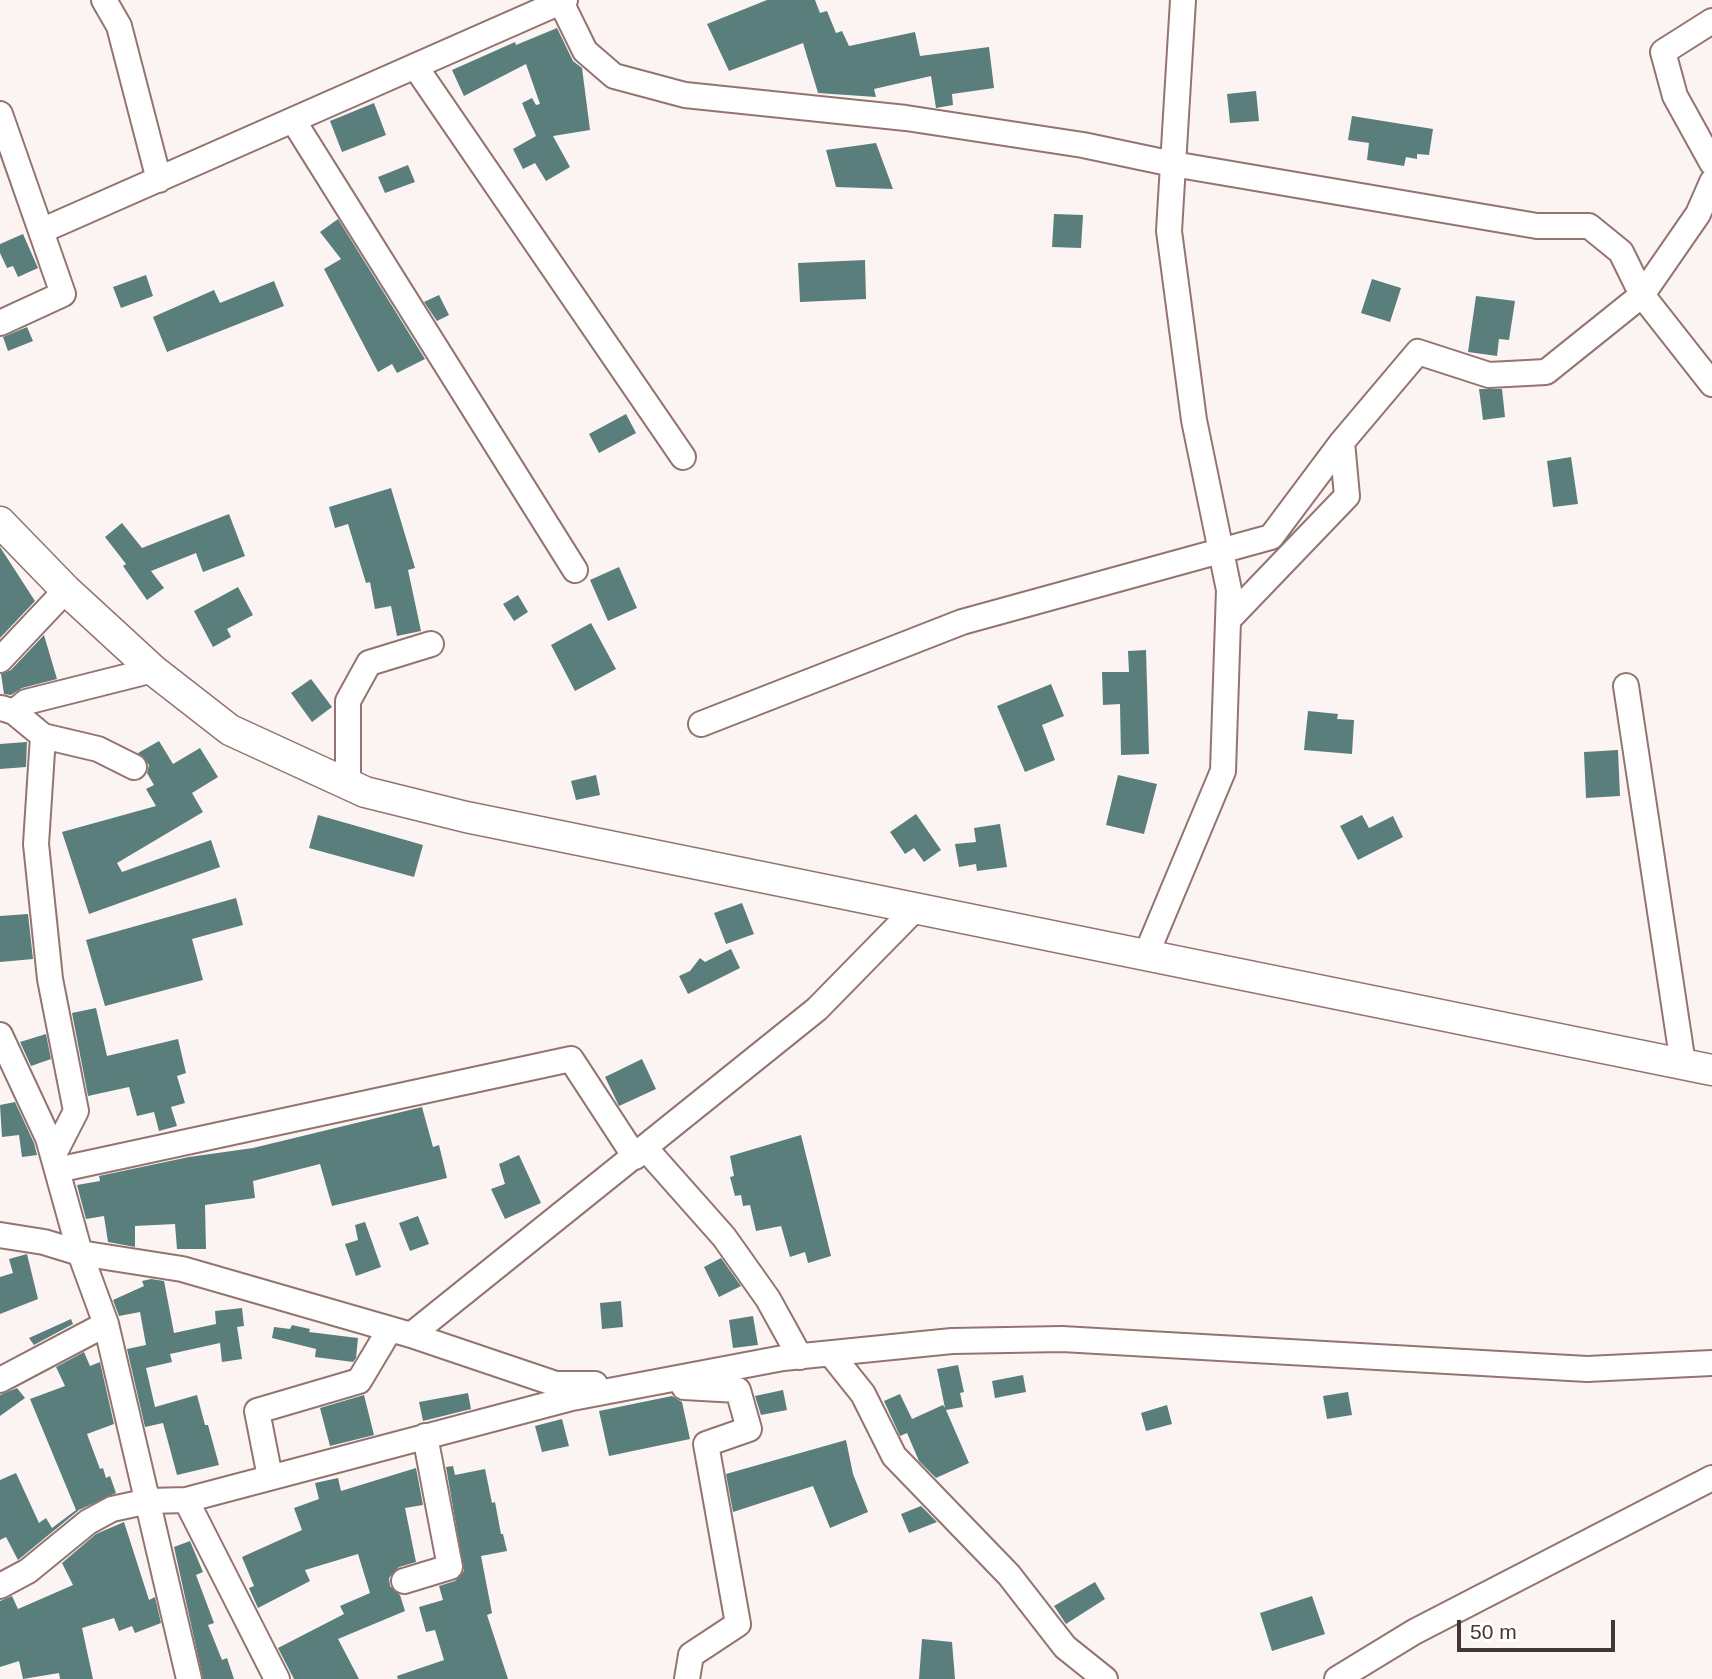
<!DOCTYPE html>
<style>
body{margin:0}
#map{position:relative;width:1712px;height:1679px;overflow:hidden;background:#fcf4f3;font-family:Helvetica,sans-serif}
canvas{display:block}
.scale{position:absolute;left:1457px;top:1620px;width:158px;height:32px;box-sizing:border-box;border:4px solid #433533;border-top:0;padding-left:9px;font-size:21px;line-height:24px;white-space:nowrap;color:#433533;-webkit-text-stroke:5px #fff;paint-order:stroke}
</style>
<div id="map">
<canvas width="1712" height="1679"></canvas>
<div class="scale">50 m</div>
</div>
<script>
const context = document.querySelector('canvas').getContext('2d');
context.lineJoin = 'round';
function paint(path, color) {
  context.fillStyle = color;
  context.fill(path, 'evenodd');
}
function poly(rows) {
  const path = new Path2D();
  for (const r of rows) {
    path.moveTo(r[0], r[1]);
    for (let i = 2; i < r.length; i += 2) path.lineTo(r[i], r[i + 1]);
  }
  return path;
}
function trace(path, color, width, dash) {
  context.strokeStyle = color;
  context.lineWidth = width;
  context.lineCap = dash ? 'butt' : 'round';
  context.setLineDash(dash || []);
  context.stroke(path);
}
paint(poly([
 [767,0,815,0,820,13,827,11,836,33,842,31,849,46,915,32,920,56,989,47,994,88,952,94,953,105,936,108,931,76,874,89,876,97,818,93,803,43,729,71,707,24],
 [557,28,573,61,582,68,590,130,553,136,570,167,546,181,535,163,523,169,513,149,536,136,522,103,532,98,536,105,540,104,526,64,464,96,452,70,515,42,516,45],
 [1256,91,1259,121,1230,123,1227,94],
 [374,103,386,135,342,152,330,121],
 [1352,116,1433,129,1429,155,1417,154,1417,159,1406,157,1404,166,1367,160,1369,143,1348,140],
 [876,143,893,189,836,187,826,150],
 [408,165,415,182,385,193,378,177],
 [1054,214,1083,215,1081,248,1052,247],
 [338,219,425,359,397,373,392,364,378,372,324,269,341,259,320,232],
 [23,234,38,268,18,277,13,266,7,268,0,253,0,244],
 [865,260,866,299,800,302,798,263],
 [146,275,153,296,121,308,113,287],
 [1372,279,1401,288,1390,322,1361,313],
 [274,281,284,306,167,352,153,317,214,290,220,303],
 [439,295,449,315,437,321,424,302],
 [1476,296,1515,301,1509,340,1499,339,1497,356,1468,352],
 [27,327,33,341,8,351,3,337],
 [1479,389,1502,389,1505,417,1483,420],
 [626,414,636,433,599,453,589,434],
 [1571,457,1578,504,1553,507,1547,461],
 [391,488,415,568,408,570,421,631,397,636,391,606,375,609,370,582,366,583,348,524,335,528,329,507],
 [229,514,245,556,203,572,196,553,151,571,164,588,147,600,123,566,126,564,105,537,122,523,142,548],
 [0,547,35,601,0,638],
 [619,567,637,608,608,621,590,580],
 [238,587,253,615,227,629,231,637,213,647,194,611],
 [518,595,528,612,514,621,503,604],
 [591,623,616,669,575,691,551,645],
 [44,635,57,679,22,688,11,695,4,694,1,674,11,670],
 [1146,650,1149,754,1121,755,1120,704,1103,705,1102,672,1129,672,1128,651],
 [311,679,332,707,312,722,291,693],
 [1051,684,1064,716,1042,725,1055,760,1025,772,997,706],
 [1308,711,1338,714,1337,719,1354,720,1352,754,1304,750],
 [159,741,173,764,200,748,218,777,192,793,203,812,117,863,122,872,211,840,220,867,89,914,62,832,156,806,146,789,154,785,147,773,149,765,138,753],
 [27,742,26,767,0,769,0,744],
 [1618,750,1620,796,1586,798,1584,752],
 [596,775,600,795,576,800,571,781],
 [1118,775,1157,784,1144,834,1106,825],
 [916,814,941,850,924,862,914,848,905,854,890,832],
 [318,815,423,845,414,877,309,848],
 [1362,815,1369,828,1393,816,1403,837,1358,860,1340,826],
 [1000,824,1007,867,977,871,976,864,959,867,955,844,976,842,974,828],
 [236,898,243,925,192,939,203,980,105,1006,86,940],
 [742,903,754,934,726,944,714,913],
 [28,914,33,959,0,962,0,916],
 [731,949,740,968,688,994,679,976,690,971,700,958,705,962],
 [96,1008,107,1056,178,1039,186,1073,177,1076,185,1103,171,1107,177,1126,159,1131,154,1112,137,1116,129,1087,88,1096,72,1013],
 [46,1034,51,1059,31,1066,20,1042],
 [642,1059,656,1089,619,1106,605,1077],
 [15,1102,34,1143,37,1155,22,1157,19,1135,2,1137,0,1105],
 [422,1107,433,1147,439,1145,447,1178,332,1206,320,1164,253,1181,255,1198,205,1205,206,1249,177,1249,175,1224,135,1226,135,1247,108,1242,104,1216,86,1219,77,1185,100,1181,99,1176,189,1157,253,1148],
 [801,1135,831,1256,808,1263,805,1252,790,1257,781,1226,756,1231,750,1205,743,1206,741,1195,735,1196,730,1177,734,1176,730,1156],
 [519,1155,541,1203,505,1219,491,1189,505,1184,499,1164],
 [418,1216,429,1244,410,1251,399,1223],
 [365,1222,381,1267,356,1276,345,1244,358,1240,355,1225],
 [27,1254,38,1299,0,1314,0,1277,13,1273,9,1259],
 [721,1258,741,1286,719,1297,704,1267],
 [151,1279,164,1281,174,1333,216,1324,215,1311,242,1308,244,1326,237,1327,242,1359,222,1362,220,1343,170,1354,172,1362,146,1368,155,1407,197,1395,205,1425,208,1425,219,1465,177,1475,163,1423,145,1427,127,1349,146,1345,140,1312,119,1316,113,1300,144,1286,142,1281],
 [621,1301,623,1327,602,1329,600,1303],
 [753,1316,758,1345,733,1348,729,1320],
 [71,1319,73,1324,34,1345,29,1338],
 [292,1325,310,1329,309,1332,358,1338,356,1358,353,1362,315,1357,316,1349,272,1338,274,1327,290,1329],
 [84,1352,90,1366,100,1362,114,1424,87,1434,100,1469,103,1468,106,1478,110,1476,116,1493,79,1510,18,1560,6,1537,0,1540,0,1480,16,1473,39,1523,46,1518,52,1528,76,1510,30,1399,65,1386,56,1367],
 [958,1365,964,1392,960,1393,963,1407,946,1410,969,1463,936,1478,919,1461,907,1433,900,1436,884,1401,900,1394,912,1419,943,1405,945,1408,937,1369],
 [1023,1375,1026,1392,995,1398,992,1381],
 [17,1388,25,1398,0,1416,0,1395],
 [783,1390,787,1410,761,1415,755,1396],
 [1348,1392,1352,1415,1327,1419,1323,1396],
 [468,1393,471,1409,423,1421,419,1402],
 [364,1395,374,1435,330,1446,320,1408],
 [672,1396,682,1402,690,1439,609,1456,599,1411],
 [1167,1405,1172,1424,1146,1431,1141,1413],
 [562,1419,569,1446,542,1452,535,1426],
 [846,1440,853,1474,868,1512,830,1528,813,1486,733,1512,726,1474],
 [453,1466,455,1475,485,1469,492,1503,495,1502,501,1534,503,1534,507,1551,481,1556,492,1613,487,1615,508,1679,398,1679,397,1676,444,1660,435,1630,426,1632,419,1607,443,1600,439,1586,455,1581,464,1571,446,1467],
 [416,1468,423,1505,405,1508,416,1562,399,1567,389,1578,390,1586,400,1595,405,1611,338,1639,359,1679,294,1679,278,1648,344,1614,340,1606,370,1593,358,1554,305,1570,310,1581,258,1608,249,1588,254,1586,242,1557,302,1530,294,1508,319,1499,315,1483,338,1478,341,1491],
 [921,1506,937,1522,909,1533,901,1514],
 [124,1522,149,1600,155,1597,161,1623,135,1633,132,1626,119,1631,114,1618,82,1628,93,1679,60,1679,59,1673,23,1679,19,1661,0,1667,0,1601,12,1596,18,1609,73,1585,62,1563,96,1534],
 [190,1541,203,1572,196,1575,214,1623,208,1625,222,1660,227,1658,234,1679,203,1679,174,1547],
 [1095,1582,1105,1599,1066,1624,1054,1606],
 [1312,1596,1325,1634,1272,1651,1260,1613],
 [922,1639,952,1642,955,1679,919,1679]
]), '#597e7b');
const minor = poly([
 [104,0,119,26,159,180],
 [561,2,585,51,614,76,685,95,906,118,1083,145,1173,164,1537,226,1589,226,1621,252,1642,295,1698,214,1712,182],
 [1712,21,1663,52,1675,96,1712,163],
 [415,66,683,457],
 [0,114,63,294,0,323],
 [293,120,575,570],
 [41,231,565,0],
 [1228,620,1347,496,1342,442,1418,352,1489,375,1546,372,1642,295,1712,384],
 [0,660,66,590],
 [1626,686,1683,1064],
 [1,708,14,712,26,702,153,670],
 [14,712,43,736,36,844,50,979,76,1111,53,1156],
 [701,724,962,622,1271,537,1342,442],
 [43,736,98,749,134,767],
 [348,785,348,701,369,663,431,644],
 [1146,955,1223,771,1229,590,1194,420,1169,231,1183,0],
 [0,1035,48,1138,80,1253,106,1324,189,1679],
 [646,1149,724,1237,768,1299,800,1357],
 [57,1170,571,1059,635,1157],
 [0,1235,44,1242,80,1253,182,1269,411,1335,556,1384,595,1384],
 [411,1335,817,1009,915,909],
 [831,1354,863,1394,894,1456,1009,1575,1065,1647,1105,1679],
 [0,1380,106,1324],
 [684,1387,738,1390,749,1429,706,1444,738,1624,691,1655,687,1679],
 [270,1477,257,1411,359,1381,390,1329],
 [186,1500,277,1679],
 [404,1581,450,1567,425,1436],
 [0,1586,28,1571,88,1522,112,1509,149,1501,186,1500,572,1398,783,1358,952,1341,1062,1339,1587,1369,1712,1363],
 [1337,1679,1414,1632,1712,1478]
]);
const tertiary = poly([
 [0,522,66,590,153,670,230,730,365,792,466,817,1712,1070]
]);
trace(minor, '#94746f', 28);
trace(tertiary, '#94746f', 33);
trace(minor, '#fff', 24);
trace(tertiary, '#fff', 30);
</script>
